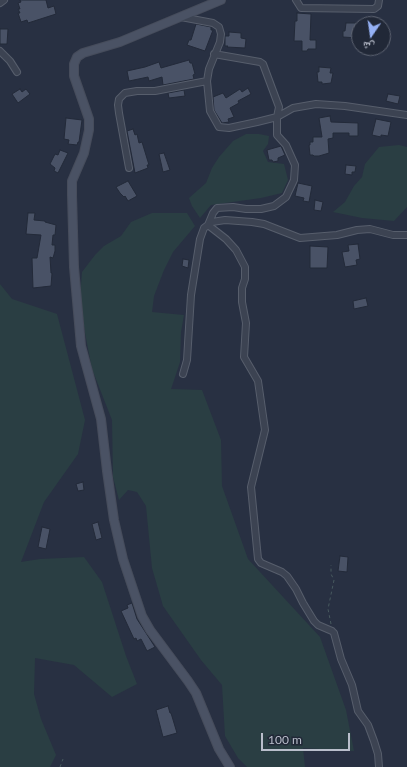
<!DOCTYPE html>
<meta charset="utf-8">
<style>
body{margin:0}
#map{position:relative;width:407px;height:767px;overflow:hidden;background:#283042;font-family:Lato,"Noto Naskh Arabic",sans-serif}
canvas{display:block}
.north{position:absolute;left:351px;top:16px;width:40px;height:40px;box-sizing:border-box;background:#212837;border:1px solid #5e6472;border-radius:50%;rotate:193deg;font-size:11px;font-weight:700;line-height:16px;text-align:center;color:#b9becb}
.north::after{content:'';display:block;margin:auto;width:14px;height:18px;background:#95b1f5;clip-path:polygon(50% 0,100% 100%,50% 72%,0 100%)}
.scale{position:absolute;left:261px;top:733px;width:89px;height:18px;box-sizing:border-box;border:2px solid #b9becb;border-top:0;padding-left:5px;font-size:12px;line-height:14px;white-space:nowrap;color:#b9becb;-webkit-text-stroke:3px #212837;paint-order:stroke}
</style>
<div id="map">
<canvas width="407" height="767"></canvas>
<div class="north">ش</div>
<div class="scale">100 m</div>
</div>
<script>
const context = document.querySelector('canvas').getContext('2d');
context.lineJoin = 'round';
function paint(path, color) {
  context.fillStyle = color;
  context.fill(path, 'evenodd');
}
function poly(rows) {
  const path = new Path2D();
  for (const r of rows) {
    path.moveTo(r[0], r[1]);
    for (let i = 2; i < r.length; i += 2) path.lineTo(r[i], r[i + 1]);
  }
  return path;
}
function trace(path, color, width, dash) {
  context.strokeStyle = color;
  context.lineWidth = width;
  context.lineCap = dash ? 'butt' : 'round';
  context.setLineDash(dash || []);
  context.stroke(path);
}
paint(poly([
 [246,134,259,134,269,136,268,144,263,151,268,162,284,164,288,180,282,193,261,198,211,205,200,218,192,206,189,198,206,183,212,168,219,157,233,141],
 [399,145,407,147,407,207,394,221,362,218,333,212,345,202,354,186,362,177,365,164,379,147],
 [152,213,187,213,195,226,173,252,164,270,154,296,152,312,184,315,181,332,180,362,171,389,202,390,221,440,222,486,248,559,320,637,346,710,354,751,303,748,305,767,247,767,238,758,225,736,222,685,201,660,163,606,152,568,146,506,137,492,128,490,119,500,113,477,112,420,92,369,85,333,80,298,82,272,95,255,104,246,121,236,131,222],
 [0,284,12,299,57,314,85,420,78,454,44,502,21,562,40,559,84,557,102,582,126,656,137,684,112,697,74,665,35,658,34,694,41,719,56,755,50,767,0,767]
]), '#2a3e43');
const building = poly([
 [20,0,46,0,48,8,54,6,56,14,28,23,27,20,21,22,18,13,20,13,18,9,20,9,18,3,21,2,20,0],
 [297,13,311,14,310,40,316,40,316,49,308,49,307,51,302,51,302,41,294,41,295,21,297,21,297,13],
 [346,23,359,23,358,38,343,37,343,31,345,31,346,23],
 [196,24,211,27,211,30,213,30,205,51,187,45,189,40,191,40,196,24],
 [0,29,8,29,7,44,0,44,0,29],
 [229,32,241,33,241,38,246,39,245,48,227,47,228,46,225,46,225,36,229,36,229,32],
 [189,60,190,63,192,63,195,74,193,75,194,79,163,85,162,77,149,81,148,77,129,81,127,71,145,67,159,62,161,68,189,60],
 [319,67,331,68,330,73,333,73,331,83,322,84,322,82,318,82,317,72,319,72,319,67],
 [248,88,251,94,238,101,239,103,230,108,234,117,228,119,229,122,222,123,214,110,213,97,223,93,226,98,240,89,242,92,248,88],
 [20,89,22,92,26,89,30,94,18,103,12,94,20,89],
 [184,90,185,96,169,98,168,93,184,90],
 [388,94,400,96,398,104,386,101,388,94],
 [330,116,331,122,358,123,358,136,349,136,349,133,333,133,333,138,328,139,329,153,319,156,314,156,313,155,310,155,309,145,310,145,310,142,313,142,313,137,322,137,319,118,330,116],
 [66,118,82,120,79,142,78,142,77,145,68,144,69,140,64,139,66,118],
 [376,119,391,122,388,136,381,135,381,137,372,135,376,119],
 [133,129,135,135,137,134,139,143,142,142,149,165,147,165,148,168,135,173,127,131,133,129],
 [281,146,285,155,278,158,278,161,273,162,272,160,269,160,267,150,281,146],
 [60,150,68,153,58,173,54,171,55,168,50,164,55,154,58,155,60,150],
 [164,153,170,170,163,172,159,154,164,153],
 [346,165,356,166,355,172,352,172,352,175,345,174,346,165],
 [128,181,137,196,128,201,125,196,124,197,120,193,116,187,128,181],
 [298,183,312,186,309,202,303,201,304,198,295,196,298,183],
 [315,200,323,202,321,211,314,210,315,200],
 [28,213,35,213,34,220,45,221,45,222,56,225,55,235,53,235,52,245,55,245,55,251,53,258,50,257,51,273,52,273,51,286,33,288,32,258,37,258,41,235,26,234,28,213],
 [358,244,360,259,356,260,357,265,345,267,342,252,349,251,348,245,358,244],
 [310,246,328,247,327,268,310,268,310,246],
 [183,259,189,260,188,268,182,266,183,259],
 [366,298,368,306,354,309,353,301,366,298],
 [83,482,84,490,78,491,76,484,83,482],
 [98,522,102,538,96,540,92,524,98,522],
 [42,527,50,529,46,549,38,547,42,527],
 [340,556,348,557,347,572,338,571,340,556],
 [132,603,137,619,155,647,147,651,141,639,137,641,136,638,134,639,121,611,128,608,127,605,132,603],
 [168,706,170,713,171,713,177,733,163,737,156,710,168,706]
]);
paint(building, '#495266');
trace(building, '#232a39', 1);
const street = poly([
 [296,0,301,8,374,9,378,6,379,0],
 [0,3,4,0],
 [181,17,213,23,219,27,221,34,220,42,209,69,207,81,210,111,219,127,229,128,257,122,277,117,293,108,316,104,345,106,407,115],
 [0,51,10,61,17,72],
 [214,54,260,62,263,64,279,107,277,117,277,135,286,145,295,165,294,180,286,197,274,206,261,209,246,209,233,207,217,208,213,213,208,225,226,239,236,250,245,267,245,279,242,288,242,302,246,323,244,357,258,381,265,430,251,487,258,559,261,563,282,572,287,576,296,589,303,603,314,621,318,625,332,631,334,633,341,659,352,685,358,711,368,725,374,741,378,754,379,767],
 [129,168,119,113,118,105,119,99,125,93,137,91,155,91,207,81],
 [183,374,187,360,191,295,200,239,204,228,212,222,225,220,252,222,264,224,300,238,337,235,357,230,370,229,393,235,407,235]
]);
const secondary = poly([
 [221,0,120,42,83,53,77,57,74,64,74,76,89,119,89,130,84,153,72,181,72,195,74,267,81,346,101,419,107,471,114,520,123,559,142,616,150,630,188,681,196,693,219,749,230,767]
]);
trace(street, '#575e6c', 8);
trace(secondary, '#464c5b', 10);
trace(poly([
 [331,624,328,609,334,580,331,574,331,565],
 [60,767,63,759]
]), '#485a5f', 1, [3, 3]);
trace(street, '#3c4352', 6);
trace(secondary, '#4a5264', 8);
</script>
